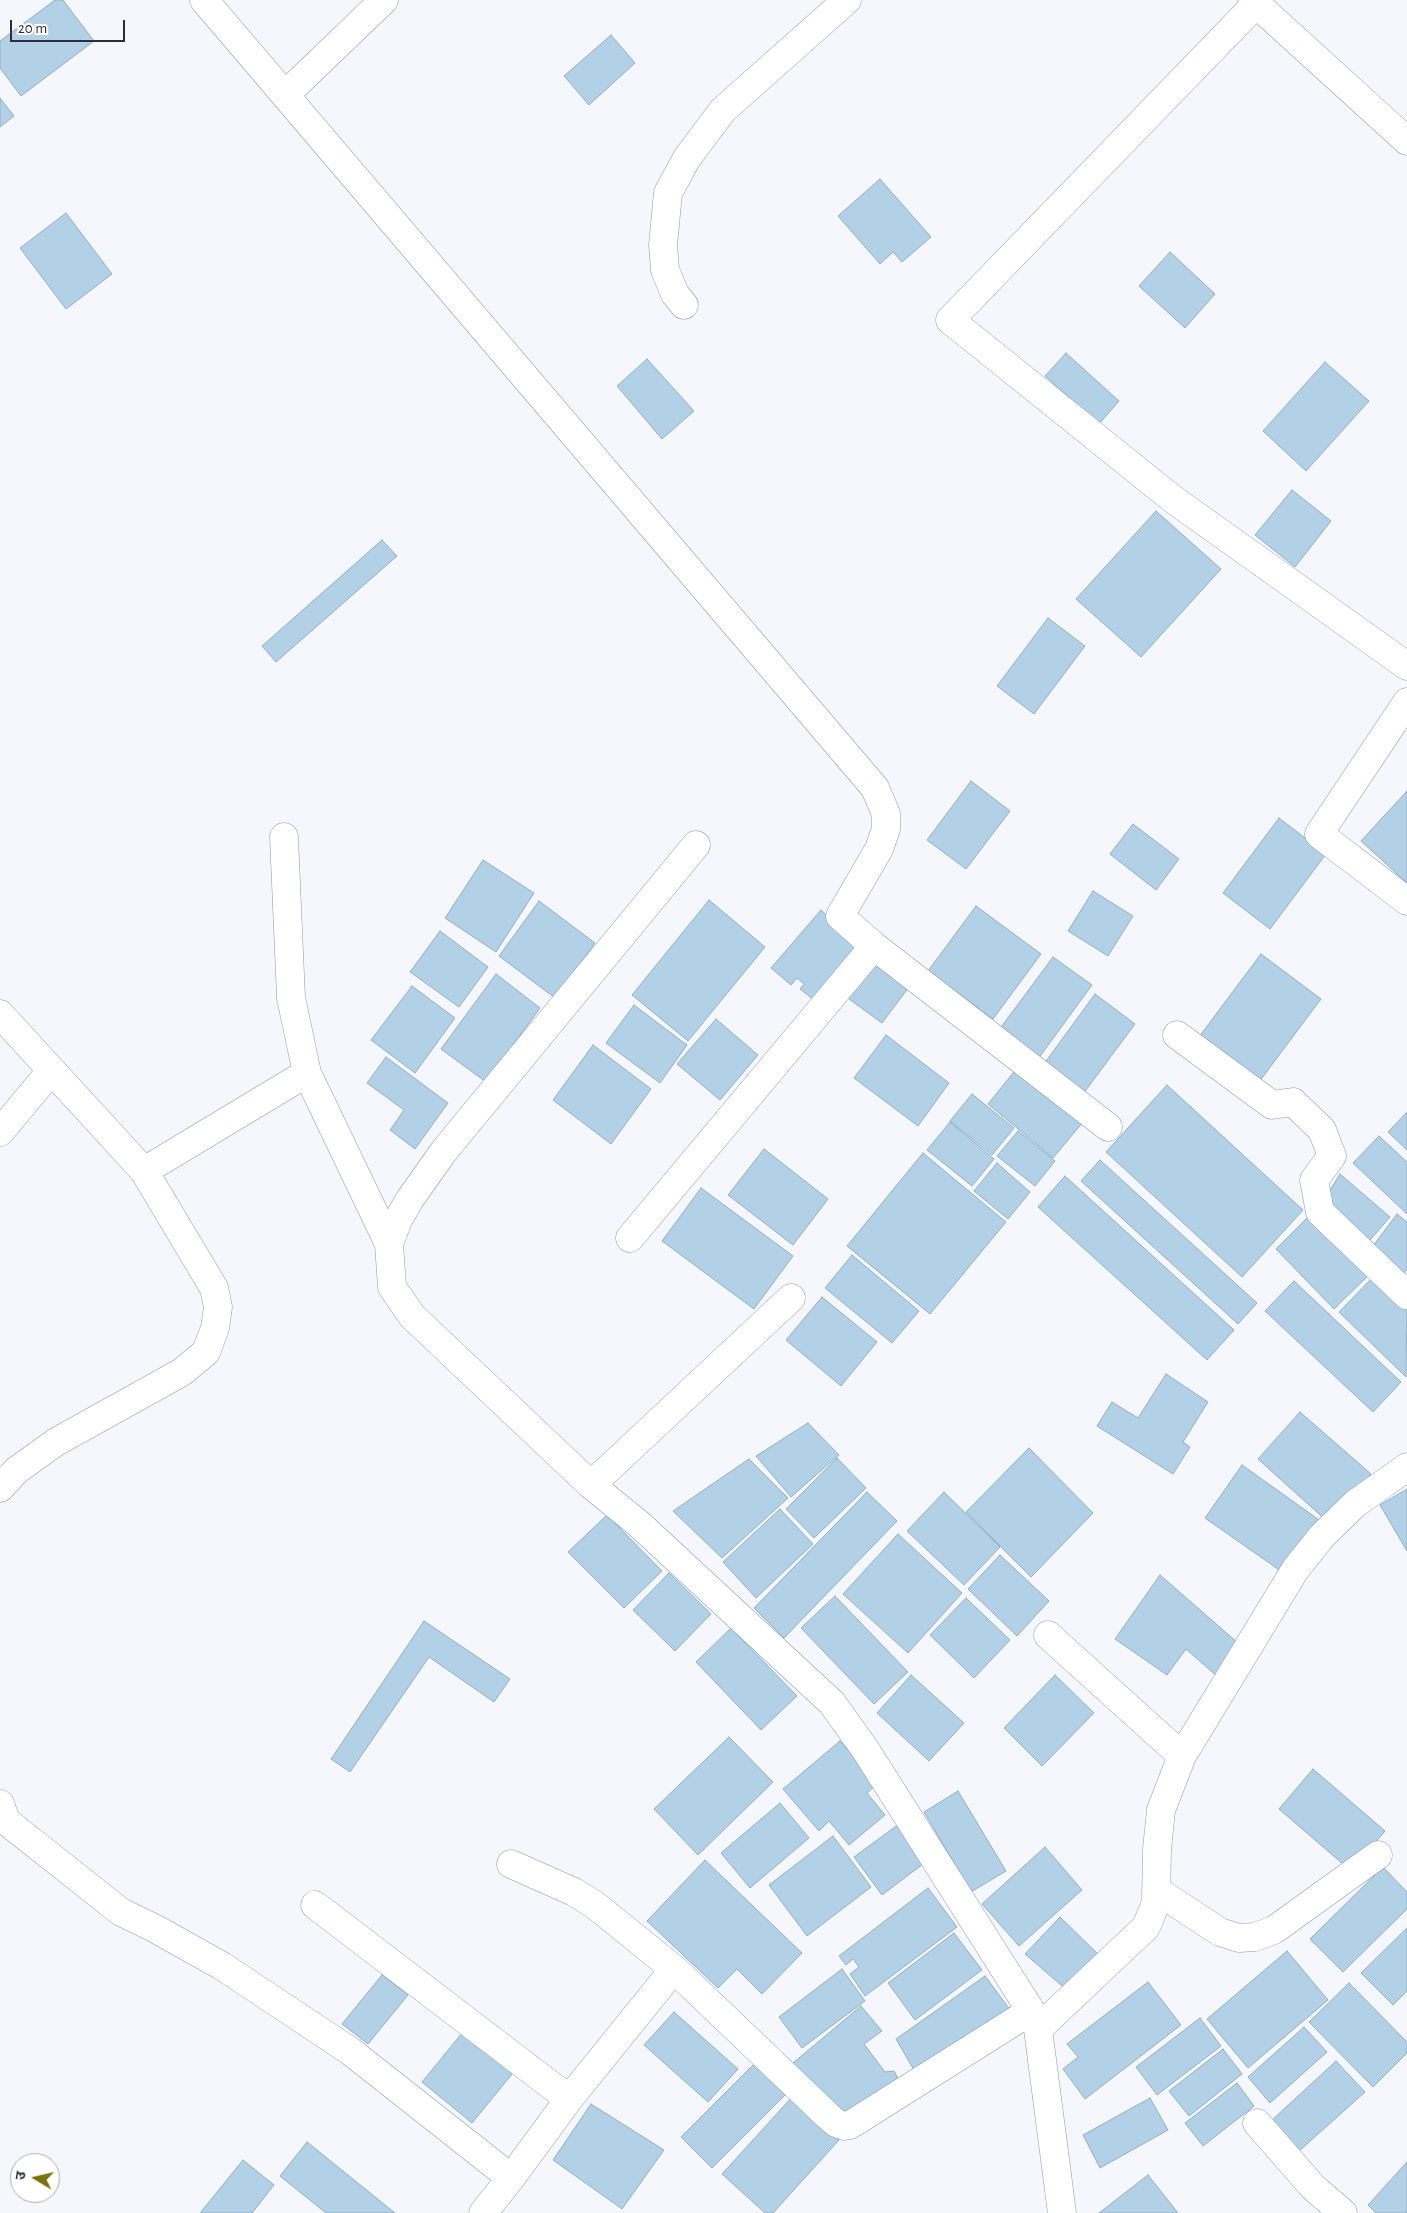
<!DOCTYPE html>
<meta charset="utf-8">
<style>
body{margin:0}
#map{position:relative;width:1407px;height:2213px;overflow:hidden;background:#f5f7fd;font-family:"Alegreya Sans","Noto Sans Devanagari",sans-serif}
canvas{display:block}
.north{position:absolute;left:10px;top:2153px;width:50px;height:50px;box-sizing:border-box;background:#fff;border:1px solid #aaabb0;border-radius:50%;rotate:279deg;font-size:14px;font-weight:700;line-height:20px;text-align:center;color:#2b2e3a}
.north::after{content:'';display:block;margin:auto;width:18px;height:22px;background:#7d700e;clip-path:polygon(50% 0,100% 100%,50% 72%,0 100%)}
.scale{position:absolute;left:10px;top:20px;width:115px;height:22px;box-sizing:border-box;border:2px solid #2b2e3a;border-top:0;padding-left:6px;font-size:15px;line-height:18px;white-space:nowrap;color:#2b2e3a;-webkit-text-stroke:4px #fff;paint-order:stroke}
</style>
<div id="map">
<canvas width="1407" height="2213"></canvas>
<div class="north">उ</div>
<div class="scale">20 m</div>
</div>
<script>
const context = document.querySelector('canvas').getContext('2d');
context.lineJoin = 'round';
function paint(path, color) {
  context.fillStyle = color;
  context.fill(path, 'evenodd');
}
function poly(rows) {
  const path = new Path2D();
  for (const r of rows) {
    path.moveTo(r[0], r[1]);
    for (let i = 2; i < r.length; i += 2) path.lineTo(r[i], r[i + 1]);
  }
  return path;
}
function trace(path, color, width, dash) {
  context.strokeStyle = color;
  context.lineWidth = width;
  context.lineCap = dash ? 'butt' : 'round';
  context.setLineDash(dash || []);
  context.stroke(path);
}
const building = poly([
 [55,0,63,0,94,41,21,96,0,68,0,41,55,0],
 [611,35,635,63,589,105,564,76,611,35],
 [0,98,14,116,0,127,0,98],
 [880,179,931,237,902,262,893,252,880,264,838,216,880,179],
 [66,213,112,274,66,309,20,248,66,213],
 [1170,252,1215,294,1185,328,1139,286,1170,252],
 [1066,353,1119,401,1099,424,1045,376,1066,353],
 [647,359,694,411,662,439,617,386,647,359],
 [1325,362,1369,401,1306,471,1263,431,1325,362],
 [1292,490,1331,521,1295,567,1255,535,1292,490],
 [1156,511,1221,569,1141,657,1076,599,1156,511],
 [382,540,397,556,276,662,262,646,382,540],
 [1048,618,1085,646,1034,714,997,686,1048,618],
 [971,781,1010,811,966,869,927,840,971,781],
 [1407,791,1407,883,1361,841,1407,791],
 [1279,818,1326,854,1270,929,1223,893,1279,818],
 [1133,824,1179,859,1156,890,1110,854,1133,824],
 [483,860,534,893,496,952,445,918,483,860],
 [1093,891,1133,916,1108,956,1068,931,1093,891],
 [709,900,765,947,688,1041,632,995,709,900],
 [539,901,595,943,555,998,499,956,539,901],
 [976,906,1041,954,993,1019,928,971,976,906],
 [821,910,862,947,818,1003,800,989,804,984,797,978,791,985,771,968,821,910],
 [440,931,488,967,459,1007,410,972,440,931],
 [878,951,915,979,882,1023,845,996,878,951],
 [1261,954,1321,999,1253,1090,1193,1045,1261,954],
 [1053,957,1092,985,1038,1059,999,1030,1053,957],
 [496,974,540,1008,486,1082,441,1049,496,974],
 [412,986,455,1018,415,1073,371,1040,412,986],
 [1095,994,1135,1024,1083,1094,1044,1064,1095,994],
 [634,1005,687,1045,660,1083,606,1043,634,1005],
 [716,1019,758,1055,720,1100,677,1064,716,1019],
 [886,1035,949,1083,918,1126,854,1078,886,1035],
 [593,1045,651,1089,611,1144,553,1100,593,1045],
 [386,1057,448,1103,415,1149,390,1130,404,1110,367,1083,386,1057],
 [1022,1062,1088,1116,1053,1158,988,1104,1022,1062],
 [1167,1085,1303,1210,1242,1277,1106,1152,1167,1085],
 [972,1094,1014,1128,992,1155,950,1121,972,1094],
 [1407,1112,1407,1150,1388,1132,1407,1112],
 [950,1122,994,1159,972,1186,927,1150,950,1122],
 [1018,1131,1055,1161,1035,1186,997,1156,1018,1131],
 [1379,1136,1407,1162,1407,1214,1353,1163,1379,1136],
 [764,1149,828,1199,793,1245,728,1195,764,1149],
 [923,1153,1006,1222,930,1314,847,1246,923,1153],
 [1100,1160,1257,1303,1238,1324,1081,1181,1100,1160],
 [997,1163,1030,1192,1008,1219,974,1191,997,1163],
 [1340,1174,1390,1217,1364,1247,1322,1203,1340,1174],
 [1065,1176,1234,1330,1207,1360,1038,1207,1065,1176],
 [701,1188,793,1256,754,1309,662,1241,701,1188],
 [1314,1211,1372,1272,1334,1309,1276,1249,1314,1211],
 [1397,1214,1407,1222,1407,1269,1399,1280,1367,1254,1397,1214],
 [852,1255,919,1311,892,1343,825,1288,852,1255],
 [1377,1273,1407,1303,1406,1377,1339,1312,1377,1273],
 [1294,1281,1401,1382,1373,1412,1265,1311,1294,1281],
 [822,1297,877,1342,841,1386,786,1340,822,1297],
 [1166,1374,1208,1402,1183,1442,1190,1447,1173,1474,1097,1426,1112,1402,1138,1418,1166,1374],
 [1300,1412,1371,1474,1329,1523,1258,1459,1300,1412],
 [808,1423,839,1455,791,1497,756,1456,808,1423],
 [1029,1448,1093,1513,1031,1577,966,1512,1029,1448],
 [837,1458,866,1488,814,1538,786,1509,837,1458],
 [749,1459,788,1498,722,1558,673,1511,749,1459],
 [1242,1465,1322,1522,1285,1574,1205,1518,1242,1465],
 [1407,1489,1407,1551,1380,1505,1407,1489],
 [867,1492,897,1521,784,1638,754,1608,867,1492],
 [944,1492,1000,1547,964,1585,907,1531,944,1492],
 [780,1509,813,1544,756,1598,723,1562,780,1509],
 [607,1515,662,1571,624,1608,568,1552,607,1515],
 [898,1534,962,1593,908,1653,843,1594,898,1534],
 [1000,1555,1049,1601,1017,1636,968,1589,1000,1555],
 [669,1573,711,1614,675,1651,633,1610,669,1573],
 [1160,1575,1238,1643,1220,1679,1186,1649,1167,1675,1115,1639,1160,1575],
 [835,1596,908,1672,874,1704,801,1628,835,1596],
 [966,1598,1010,1640,974,1678,930,1635,966,1598],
 [424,1621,510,1679,494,1702,429,1657,350,1772,331,1759,424,1621],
 [731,1628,797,1696,761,1730,696,1662,731,1628],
 [911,1675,964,1723,929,1761,877,1713,911,1675],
 [1055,1675,1094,1713,1042,1766,1004,1728,1055,1675],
 [729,1737,773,1782,698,1855,654,1809,729,1737],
 [840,1741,877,1784,867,1793,885,1815,849,1845,829,1821,819,1831,783,1789,840,1741],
 [1313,1769,1385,1831,1351,1871,1279,1809,1313,1769],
 [958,1791,1006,1871,971,1892,924,1812,958,1791],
 [780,1803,809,1838,750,1888,721,1853,780,1803],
 [899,1824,927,1861,882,1895,854,1857,899,1824],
 [833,1836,871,1887,807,1936,769,1885,833,1836],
 [1045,1847,1082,1890,1019,1946,982,1904,1045,1847],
 [705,1860,802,1953,762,1994,737,1969,718,1988,647,1921,705,1860],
 [1383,1867,1407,1892,1407,1909,1343,1972,1310,1939,1383,1867],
 [928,1888,957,1927,865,1996,850,1974,859,1967,853,1959,846,1965,839,1956,928,1888],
 [1060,1917,1101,1957,1068,1991,1025,1954,1060,1917],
 [1407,1928,1407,1991,1393,2005,1361,1973,1407,1928],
 [954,1933,982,1970,915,2020,888,1983,954,1933],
 [1287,1951,1328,2000,1248,2068,1207,2019,1287,1951],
 [842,1969,865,2001,802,2048,779,2017,842,1969],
 [382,1975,408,1995,368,2044,342,2024,382,1975],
 [985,1976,1014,2015,918,2077,896,2039,985,1976],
 [1148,1982,1181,2025,1085,2099,1063,2069,1078,2057,1067,2044,1148,1982],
 [1349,1983,1407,2042,1407,2053,1373,2087,1309,2022,1349,1983],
 [861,2006,882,2031,864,2044,885,2072,894,2071,902,2086,842,2114,793,2063,861,2006],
 [674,2012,738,2069,708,2102,644,2045,674,2012],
 [1200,2018,1221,2046,1157,2095,1136,2067,1200,2018],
 [1304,2027,1327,2052,1270,2103,1248,2077,1304,2027],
 [463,2032,513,2073,472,2123,422,2082,463,2032],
 [1223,2049,1242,2074,1189,2116,1169,2091,1223,2049],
 [1336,2061,1365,2092,1298,2152,1271,2121,1336,2061],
 [755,2063,785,2095,712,2168,681,2137,755,2063],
 [1237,2083,1254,2106,1203,2146,1185,2123,1237,2083],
 [793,2096,839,2140,773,2213,765,2213,722,2174,793,2096],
 [1150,2098,1168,2130,1100,2168,1083,2135,1150,2098],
 [591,2104,664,2150,622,2209,553,2160,591,2104],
 [307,2142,395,2213,326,2213,280,2176,307,2142],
 [243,2160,274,2185,252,2213,200,2213,243,2160],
 [1407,2162,1407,2213,1376,2213,1368,2205,1407,2162],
 [1148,2175,1178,2213,1099,2213,1148,2175]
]);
paint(building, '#b3d1e6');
trace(building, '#91aec3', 1);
const street = poly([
 [204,0,875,788,886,814,886,829,879,849,840,916,874,946,1108,1127],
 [1252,0,1407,141],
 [1256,4,950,320,1174,500,1407,666],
 [285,95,384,0],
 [684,305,675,294,665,270,663,245,668,193,687,158,723,110,847,0],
 [1407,702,1319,834,1407,901],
 [284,837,291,998,307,1073,389,1244],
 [696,845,444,1151,410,1199,398,1220,389,1244,392,1287,412,1316,591,1485,639,1524,832,1703,865,1749,1031,2011,1038,2029,1062,2213],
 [0,1014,144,1171,214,1288,218,1307,215,1328,206,1352,182,1372,56,1442,17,1470,0,1488],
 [1177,1035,1272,1105,1293,1102,1322,1130,1332,1156,1314,1180,1320,1212,1407,1295],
 [0,1132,51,1071],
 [144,1171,307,1073],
 [630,1238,874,946],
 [591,1485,791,1298],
 [1048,1635,1182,1756],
 [0,1804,6,1821,121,1912,154,1928,222,1966,350,2051,511,2178],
 [511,1864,574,1892,595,1905,674,1969,828,2116,836,2123,844,2126,850,2125,1031,2011],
 [1156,1890,1220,1932,1239,1938,1255,1937,1274,1930,1378,1855],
 [315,1905,569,2099],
 [1038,2029,1146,1927,1156,1903,1157,1849,1161,1810,1182,1756,1295,1570,1322,1536,1355,1504,1407,1467],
 [1257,2123,1313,2187,1343,2213],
 [483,2213,511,2178,569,2099,674,1969]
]);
trace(street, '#8f96b3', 29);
trace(street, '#fff', 28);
</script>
